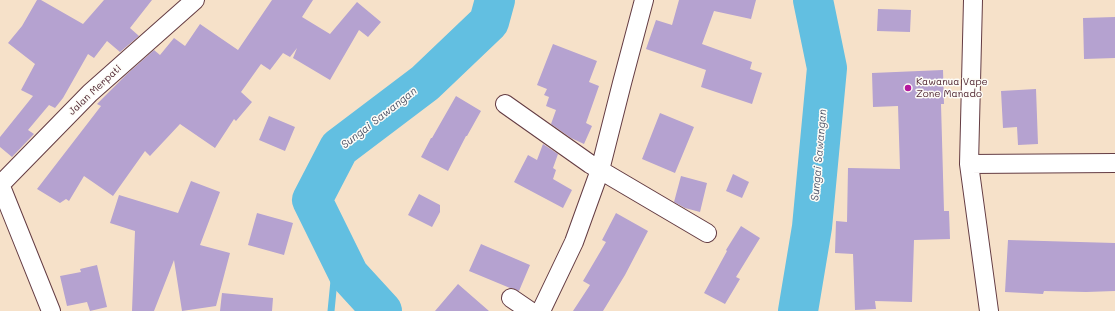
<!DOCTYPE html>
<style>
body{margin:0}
canvas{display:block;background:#f6e1c9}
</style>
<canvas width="1115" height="311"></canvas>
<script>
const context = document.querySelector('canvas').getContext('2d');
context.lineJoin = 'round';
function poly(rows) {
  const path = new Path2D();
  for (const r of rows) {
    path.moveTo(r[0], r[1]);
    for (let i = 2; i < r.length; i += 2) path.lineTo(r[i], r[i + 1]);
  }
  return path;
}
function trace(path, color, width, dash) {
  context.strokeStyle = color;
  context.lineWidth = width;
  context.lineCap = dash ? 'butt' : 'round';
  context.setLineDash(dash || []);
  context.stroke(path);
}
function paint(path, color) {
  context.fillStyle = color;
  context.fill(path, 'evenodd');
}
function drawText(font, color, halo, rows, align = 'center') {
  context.font = font + ' Mali,sans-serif';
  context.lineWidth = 3;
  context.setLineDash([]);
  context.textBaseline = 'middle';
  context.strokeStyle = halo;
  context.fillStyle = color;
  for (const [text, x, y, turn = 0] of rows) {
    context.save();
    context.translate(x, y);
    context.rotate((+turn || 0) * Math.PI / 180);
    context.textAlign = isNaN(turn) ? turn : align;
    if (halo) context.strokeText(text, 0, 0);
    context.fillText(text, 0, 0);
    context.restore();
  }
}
trace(poly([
 [331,311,337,250]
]), '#62bfe1', 7);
trace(poly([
 [382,311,349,275,312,200,339,148,425,83,489,22,495,0],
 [798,311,812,227,827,68,813,0]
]), '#62bfe1', 40);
paint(poly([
 [37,0,41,0,83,24,104,0,152,0,130,28,139,36,120,52,107,41,94,58,88,54,63,98,55,108,49,105,28,130,34,134,12,157,0,147,0,137,33,96,21,90,35,64,8,43,22,26],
 [272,0,313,0,302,17,330,34,357,2,381,22,368,37,359,30,330,80,293,58,297,48,290,57,283,53,270,70,261,64,241,92,252,102,236,121,234,119,215,148,180,124,150,156,145,151,113,196,84,176,69,201,66,199,60,203,37,189,101,106,97,104,127,74,154,50,160,55,174,38,185,46,200,24,238,50],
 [679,0,756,0,751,19,714,11,702,44,752,62,750,69,762,73,752,104,701,87,706,70,646,49,656,20,672,25],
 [878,9,911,10,910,32,877,31],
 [1115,17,1115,58,1084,59,1083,18],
 [553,44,597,61,589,82,599,86,586,123,592,126,584,144,571,138,551,124,556,110,546,106,549,97,544,95,547,89,537,85],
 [943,70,944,104,941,104,944,211,949,211,950,239,914,240,912,302,875,301,876,309,855,310,853,254,835,253,836,221,847,222,848,168,900,169,898,106,873,107,872,73],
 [1036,89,1038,144,1018,145,1017,127,1003,128,1001,91],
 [456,96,481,111,467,136,466,136,448,171,421,157,431,138,432,138],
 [660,113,694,127,675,173,642,159],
 [269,116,295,127,285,151,259,140],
 [543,144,558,154,553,168,556,170,553,179,572,190,563,208,514,182,528,155,537,160],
 [733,174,749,182,742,198,726,191],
 [681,176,707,183,700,212,685,208,674,202],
 [191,181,220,192,200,245,230,253,216,306,182,311,174,260,154,311,132,311,135,231,110,223,119,195,178,213],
 [419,194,440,205,440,212,432,227,408,215],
 [257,213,293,223,284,255,248,245],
 [616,213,648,231,625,275,603,311,573,311,590,285,583,281,606,242,602,240],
 [741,226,760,238,736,277,740,279,725,304,704,293,727,251,726,250],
 [1008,240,1115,243,1115,291,1086,292,1044,291,1043,294,1005,292],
 [481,244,530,265,519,291,512,288,510,288,469,271],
 [97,265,107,307,90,311,87,302,67,306,60,276,81,272,80,269],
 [458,284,489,311,435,311],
 [222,293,273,298,272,311,220,311]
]), '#b5a2d0');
const street = poly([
 [973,0,969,164,989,311],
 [505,104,590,164,600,170,622,83,644,0],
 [969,164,1115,163],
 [0,184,51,311],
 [0,185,90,93,195,0],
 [511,298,530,311],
 [541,311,574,242,600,170,707,233]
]);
trace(street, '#643c43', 20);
trace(street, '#fff', 18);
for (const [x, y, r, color] of [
 [908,88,4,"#b5179e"]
]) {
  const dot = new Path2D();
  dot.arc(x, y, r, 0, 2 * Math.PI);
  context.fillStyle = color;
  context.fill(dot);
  trace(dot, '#fdfcf7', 1.5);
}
drawText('10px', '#4a1f2b', '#fdfcf7', [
 ["Kawanua Vape",916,82],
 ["Zone Manado",916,94]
], 'left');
drawText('10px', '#4a1f2b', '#fdfcf7', [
 ["Jalan Merpati",95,90,-43]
]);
drawText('italic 11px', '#52576b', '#fdfcf7', [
 ["Sungai Sawangan",379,118,-38],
 ["Sungai Sawangan",819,155,-85]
]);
</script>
